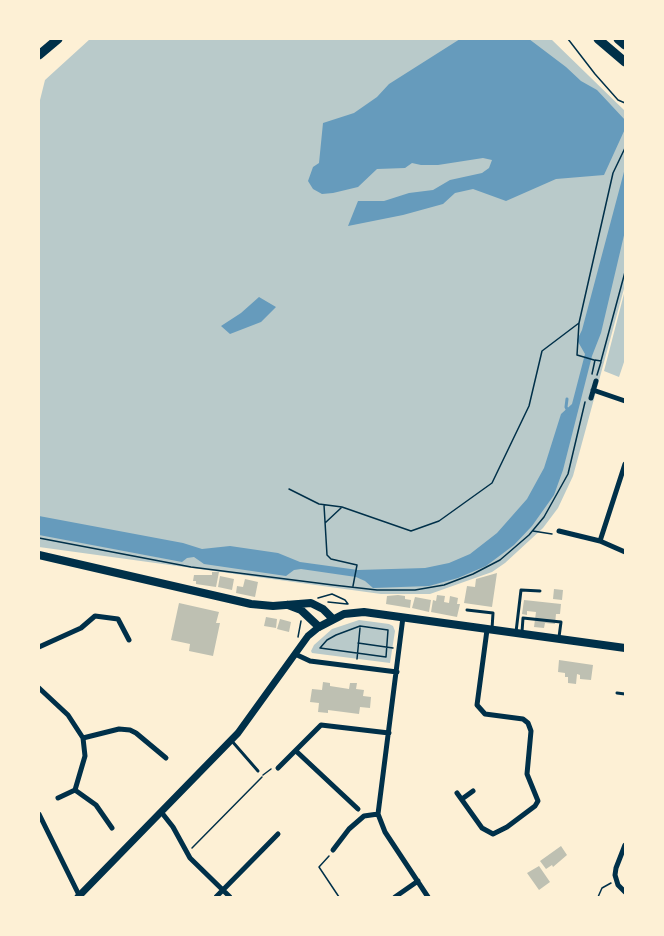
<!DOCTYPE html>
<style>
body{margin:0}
#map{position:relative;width:664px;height:936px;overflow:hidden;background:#fdf0d5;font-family:Lora,serif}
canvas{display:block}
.frame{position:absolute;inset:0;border:40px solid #fdf0d5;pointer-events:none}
</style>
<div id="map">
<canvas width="664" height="936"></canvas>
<div class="frame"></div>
</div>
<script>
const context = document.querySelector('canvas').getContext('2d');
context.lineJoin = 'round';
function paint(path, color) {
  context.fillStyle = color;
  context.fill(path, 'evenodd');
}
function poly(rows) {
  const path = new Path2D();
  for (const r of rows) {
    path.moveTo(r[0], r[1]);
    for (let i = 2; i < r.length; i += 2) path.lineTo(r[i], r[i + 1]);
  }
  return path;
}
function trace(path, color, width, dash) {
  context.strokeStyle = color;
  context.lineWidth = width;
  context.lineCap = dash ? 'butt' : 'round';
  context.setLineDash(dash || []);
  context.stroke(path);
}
paint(poly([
 [90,39,551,39,625,111,625,285,573,476,558,508,543,528,505,563,492,572,430,594,381,594,39,547,39,104,45,80],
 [625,290,625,359,619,377,604,371],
 [359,620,389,624,393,626,395,631,390,663,312,653,311,651,314,645,332,629]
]), '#b9caca');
paint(poly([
 [460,39,529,39,566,67,581,81,597,90,625,120,625,129,604,175,556,179,506,201,473,189,455,193,443,204,403,215,348,226,358,201,384,201,409,193,433,190,450,180,482,173,489,168,492,160,483,158,438,165,421,165,412,163,405,168,377,169,358,187,333,193,322,194,313,189,308,181,313,167,319,163,323,123,354,113,377,97,389,84],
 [625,168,625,231,601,333,592,356,563,470,554,495,532,526,514,545,486,566,458,578,429,586,373,588,365,581,356,577,301,569,294,570,286,576,204,564,194,557,187,558,182,562,39,535,39,516,183,543,202,549,230,546,278,553,300,562,358,570,425,568,449,563,470,554,497,533,527,499,544,468,561,414,572,404,585,354,577,340,582,330],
 [259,297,276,307,261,322,230,334,221,326,241,313]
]), '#669bbc');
trace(poly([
 [567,399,566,407,569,413]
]), '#669bbc', 3);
paint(poly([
 [212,572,219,572,216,587,196,584,196,581,193,581,194,575,212,575],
 [497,573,492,607,464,603,467,586,475,587,476,579],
 [220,576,234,579,232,590,218,587],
 [245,579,258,582,255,597,236,593,237,586,243,587],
 [554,589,563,590,562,600,553,599],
 [398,595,405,596,405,599,411,600,410,608,386,604,387,596],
 [437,595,445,596,444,602,449,603,450,596,458,598,457,604,460,604,457,617,431,612,433,600,436,601],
 [415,597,431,600,429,612,412,608],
 [524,600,561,604,560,614,556,614,555,624,545,623,544,628,534,627,536,612,527,611,527,615,522,614],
 [179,603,219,612,216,623,220,623,213,656,189,651,190,644,171,640],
 [266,617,277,619,276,628,264,626],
 [280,619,291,622,289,632,277,629],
 [559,660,593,665,591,680,580,679,580,675,577,674,576,684,568,683,568,677,565,677,565,673,558,672],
 [323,682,330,683,330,686,349,689,350,683,357,683,356,689,364,690,363,696,371,697,370,708,360,707,359,714,328,710,328,713,318,712,319,703,310,702,312,689,322,690],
 [561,846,567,855,553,867,552,865,546,869,540,861],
 [539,866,550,882,539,890,527,873]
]), '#bec0b2');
trace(poly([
 [568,39,595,74,618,100,625,103],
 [594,360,577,355,579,323,613,173,625,148],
 [592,374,595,360,601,361,625,272],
 [597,375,601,362],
 [289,489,319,504,342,507,411,531,439,521,492,483,529,406,542,351,579,323],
 [324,505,327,555,331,559,357,565,353,586],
 [325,523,341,508],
 [533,531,552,534],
 [39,538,191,567,333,585,377,590,415,590,444,585,473,574,500,560,529,535,544,517,568,474,585,402],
 [318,598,332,594,345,600,348,604],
 [328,602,347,604],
 [360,626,388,630,386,657,320,648,327,640,336,635,360,626],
 [298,637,301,621],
 [358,643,393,648],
 [357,659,360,628],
 [263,775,271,769],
 [192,848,262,777],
 [329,856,319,867,339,897],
 [598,897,602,888,611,883]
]), '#003049', 1.5);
trace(poly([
 [467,610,493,613,492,629],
 [516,632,521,590,540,591],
 [522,632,523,618,561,622,559,637],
 [617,693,625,694],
 [231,740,258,771]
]), '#003049', 3);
trace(poly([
 [593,390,625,401],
 [591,398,596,381],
 [625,464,600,541,625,552],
 [559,531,600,541],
 [403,617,378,814,385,832,428,897],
 [39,647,81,628,95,616,118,619,129,640],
 [295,654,310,661,397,672],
 [39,688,68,715,83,738,85,756,75,790],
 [83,738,119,729,130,730,136,733,166,758],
 [296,751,358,809],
 [278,768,321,725,389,733],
 [457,793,482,828,493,834,507,827,535,806,538,801,527,774,531,731,528,723,523,719,485,714,477,705,487,630],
 [58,798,75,790,96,805,112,828],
 [462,799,473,791],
 [162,813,173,827,190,858,230,897],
 [39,814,80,897],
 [625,845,616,868,615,875,618,885,625,892],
 [333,850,349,829,364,816,378,814],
 [216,897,278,834],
 [395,897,418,881]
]), '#003049', 5);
trace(poly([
 [78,897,238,733,308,636,319,627]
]), '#003049', 7);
trace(poly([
 [39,555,251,604,273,606,311,603,323,609,333,619],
 [288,605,301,610,319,627,344,614,364,612,625,648]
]), '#003049', 8);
trace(poly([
 [598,39,625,62],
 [618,39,625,45],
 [39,55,58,39]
]), '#003049', 9);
</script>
